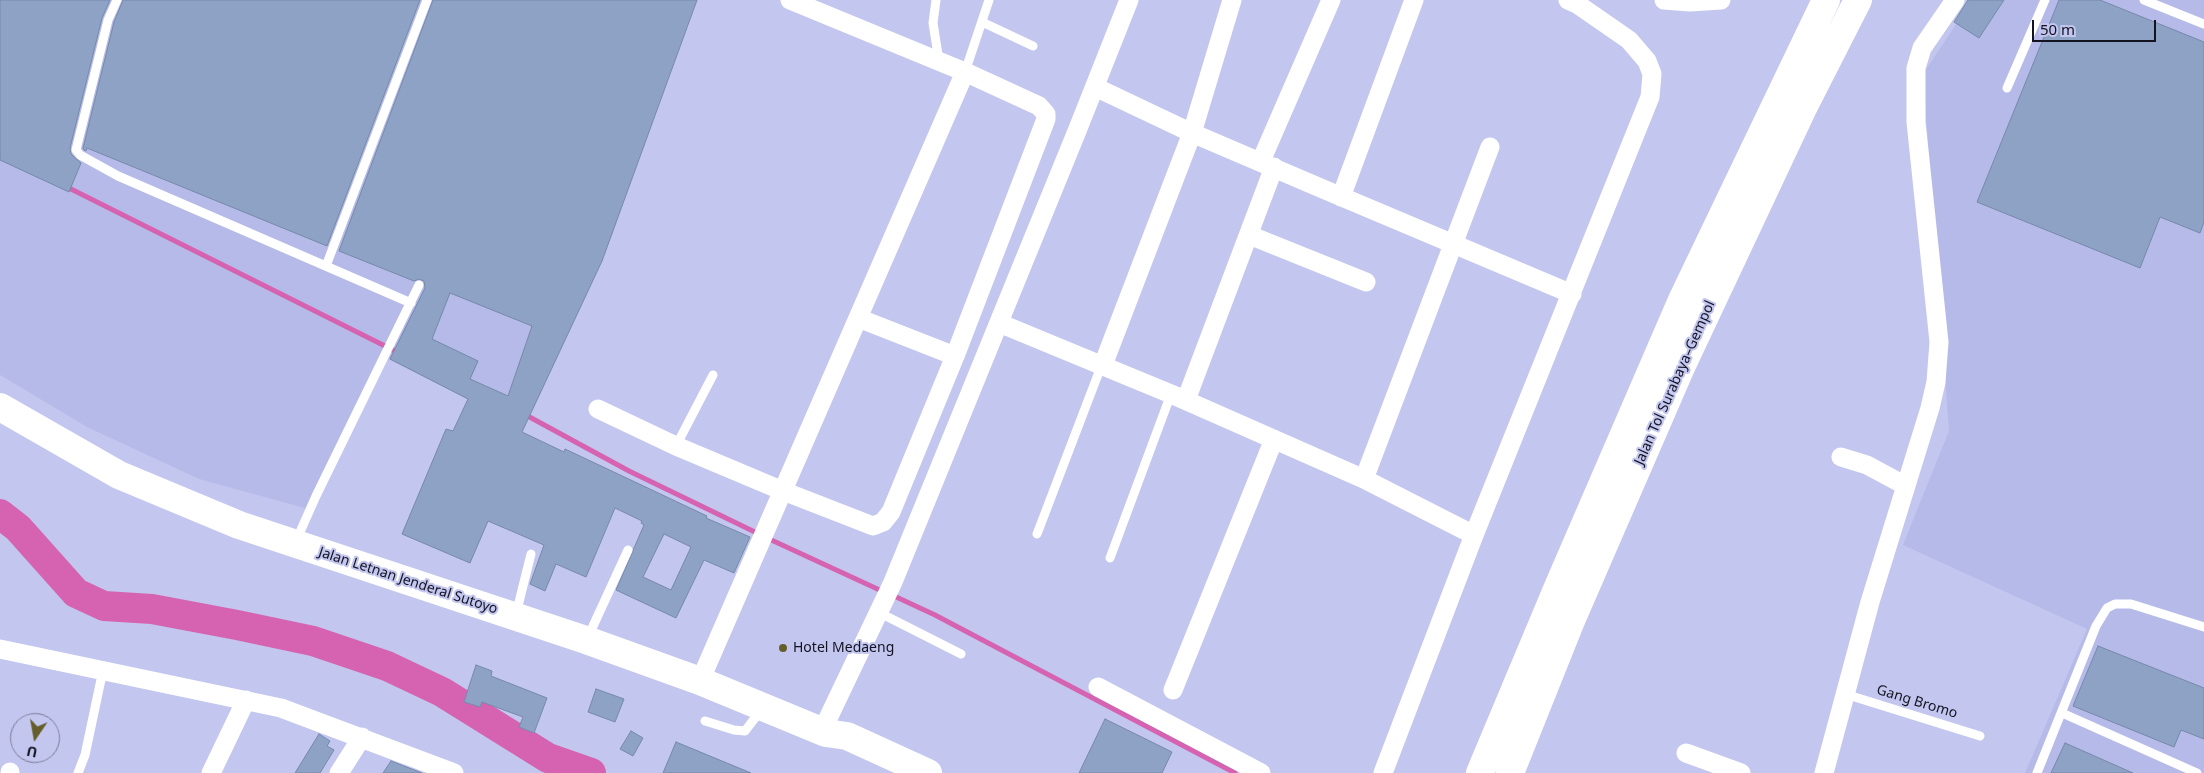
<!DOCTYPE html>
<meta charset="utf-8">
<style>
body{margin:0}
#map{position:relative;width:2204px;height:773px;overflow:hidden;background:#c3c6ee;font-family:"Noto Sans",sans-serif}
canvas{display:block}
.north{position:absolute;left:10px;top:713px;width:50px;height:50px;box-sizing:border-box;background:#c3c6ee;border:1px solid #7d7e9c;border-radius:50%;rotate:192deg;font-size:14px;font-weight:700;line-height:20px;text-align:center;color:#131321}
.north::after{content:'';display:block;margin:auto;width:18px;height:22px;background:#655e2a;clip-path:polygon(50% 0,100% 100%,50% 72%,0 100%)}
.scale{position:absolute;left:2032px;top:20px;width:124px;height:22px;box-sizing:border-box;border:2px solid #131321;border-top:0;padding-left:6px;font-size:15px;line-height:18px;white-space:nowrap;color:#131321;-webkit-text-stroke:4px #c3c6ee;paint-order:stroke}
</style>
<div id="map">
<canvas width="2204" height="773"></canvas>
<div class="north">U</div>
<div class="scale">50 m</div>
</div>
<script>
const context = document.querySelector('canvas').getContext('2d');
context.lineJoin = 'round';
function paint(path, color) {
  context.fillStyle = color;
  context.fill(path, 'evenodd');
}
function poly(rows) {
  const path = new Path2D();
  for (const r of rows) {
    path.moveTo(r[0], r[1]);
    for (let i = 2; i < r.length; i += 2) path.lineTo(r[i], r[i + 1]);
  }
  return path;
}
function trace(path, color, width, dash) {
  context.strokeStyle = color;
  context.lineWidth = width;
  context.lineCap = dash ? 'butt' : 'round';
  context.setLineDash(dash || []);
  context.stroke(path);
}
function drawText(font, color, halo, rows, align = 'center') {
  context.font = font + ' "Noto Sans",sans-serif';
  context.lineWidth = 4;
  context.setLineDash([]);
  context.textBaseline = 'middle';
  context.strokeStyle = halo;
  context.fillStyle = color;
  for (const [text, x, y, turn = 0] of rows) {
    context.save();
    context.translate(x, y);
    context.rotate((+turn || 0) * Math.PI / 180);
    context.textAlign = isNaN(turn) ? turn : align;
    if (halo) context.strokeText(text, 0, 0);
    context.fillText(text, 0, 0);
    context.restore();
  }
}
paint(poly([
 [0,0,697,0,524,427,386,358,312,510,199,479,87,427,0,375],
 [1972,0,2204,0,2204,773,2025,773,2087,629,1903,545,1949,431,1923,74]
]), '#b6bae9');
trace(poly([
 [65,186,399,353],
 [524,414,629,471,759,534],
 [767,538,884,592],
 [892,595,935,615,1235,773]
]), '#d563b1', 5);
trace(poly([
 [0,514,18,528,76,593,104,606,152,609,237,625,313,641,387,666,442,692,548,758,591,773]
]), '#d563b1', 30);
const building = poly([
 [0,0,110,0,102,18,70,148,71,154,81,163,69,192,0,160,0,0],
 [123,0,420,0,327,246,87,148,86,151,84,150,83,148,114,22,123,0],
 [433,0,697,0,602,261,522,432,564,452,565,449,707,516,706,518,750,537,734,573,704,560,676,618,616,590,644,525,641,523,642,521,615,508,586,577,556,564,545,591,530,584,544,545,488,521,470,563,402,534,446,429,453,431,468,399,390,359,425,288,424,281,419,279,414,281,339,251,433,0],
 [450,293,532,326,508,396,470,379,478,361,432,339,450,293],
 [664,534,691,547,671,590,643,577,664,534],
 [1968,0,2004,0,1979,38,1954,22,1968,0],
 [2059,0,2100,0,2204,42,2204,222,2200,233,2160,217,2140,268,1977,202,2059,0],
 [2098,646,2204,688,2204,739,2181,730,2174,747,2073,706,2098,646],
 [476,665,492,671,491,676,547,698,534,733,519,727,523,717,482,702,480,707,464,702,476,665],
 [596,689,624,699,615,722,588,712,596,689],
 [1105,719,1172,752,1162,773,1079,773,1105,719],
 [631,731,643,738,633,756,620,749,631,731],
 [319,734,330,741,327,746,334,750,320,773,295,773,319,734],
 [676,742,751,773,663,773,676,742],
 [2065,743,2133,773,2051,773,2065,743],
 [391,761,422,773,383,773,391,761]
]);
paint(building, '#8ea2c5');
trace(building, '#7589aa', 1);
trace(poly([
 [117,0,108,20,76,150,80,155,118,176,411,303],
 [936,0,933,23,939,61],
 [2144,0,2204,24],
 [982,22,1033,46],
 [965,72,989,0],
 [2007,88,2045,0],
 [326,266,427,0],
 [676,446,713,375],
 [1037,534,1102,364],
 [296,541,316,496,419,285],
 [1110,558,1171,394],
 [880,613,961,654],
 [516,614,531,554],
 [588,637,628,550],
 [1845,694,1980,736],
 [2062,713,2197,773],
 [705,721,734,730,745,731,761,710],
 [78,773,85,755,103,670],
 [2037,773,2096,626,2107,608,2115,604,2131,604,2204,627]
]), '#fff', 9);
trace(poly([
 [1664,0,1690,2,1721,0],
 [1095,87,1192,133,1323,189,1572,294],
 [1261,161,1331,0],
 [1341,197,1414,0],
 [1249,235,1366,282],
 [858,318,955,356],
 [999,323,1171,394,1364,479,1474,535],
 [1103,365,1192,133,1232,0],
 [1186,400,1274,167],
 [598,409,676,446,783,491,873,526,883,522,891,512,955,356,1046,119,1046,114,1039,106,965,72,790,0],
 [1841,457,1867,465,1906,486],
 [1364,479,1490,147],
 [0,649,281,708,454,773],
 [700,681,965,72],
 [1098,687,1261,773],
 [1173,690,1274,439],
 [822,731,893,582,1077,131,1129,0],
 [1686,753,1741,773],
 [10,773,10,772],
 [211,773,246,700],
 [339,773,362,737],
 [1383,773,1474,535,1650,97,1652,74,1647,61,1629,40,1577,4,1568,0],
 [1824,773,1870,602,1930,408,1936,382,1939,342,1916,122,1916,68,1922,48,1955,0]
]), '#fff', 19);
trace(poly([
 [0,407,119,475,239,525,586,640,700,681,826,733,847,736,928,773]
]), '#fff', 28);
trace(poly([
 [1480,773,1558,587,1682,300,1826,0],
 [1510,773,1570,623,1682,365,1802,110,1858,0]
]), '#fff', 28);
for (const [x, y, r, color] of [
 [783,648,5,"#655e2a"]
]) {
  const dot = new Path2D();
  dot.arc(x, y, r, 0, 2 * Math.PI);
  context.fillStyle = color;
  context.fill(dot);
  trace(dot, '#c3c6ee', 2);
}
drawText('14px', '#131321', '#c3c6ee', [
 ["Jalan Tol Surabaya–Gempol",1675,383,-66],
 ["Jalan Letnan Jenderal Sutoyo",408,581,18],
 ["Gang Bromo",1917,702,17]
]);
drawText('14px', '#131321', '#c3c6ee', [
 ["Hotel Medaeng",793,648]
], 'left');
</script>
